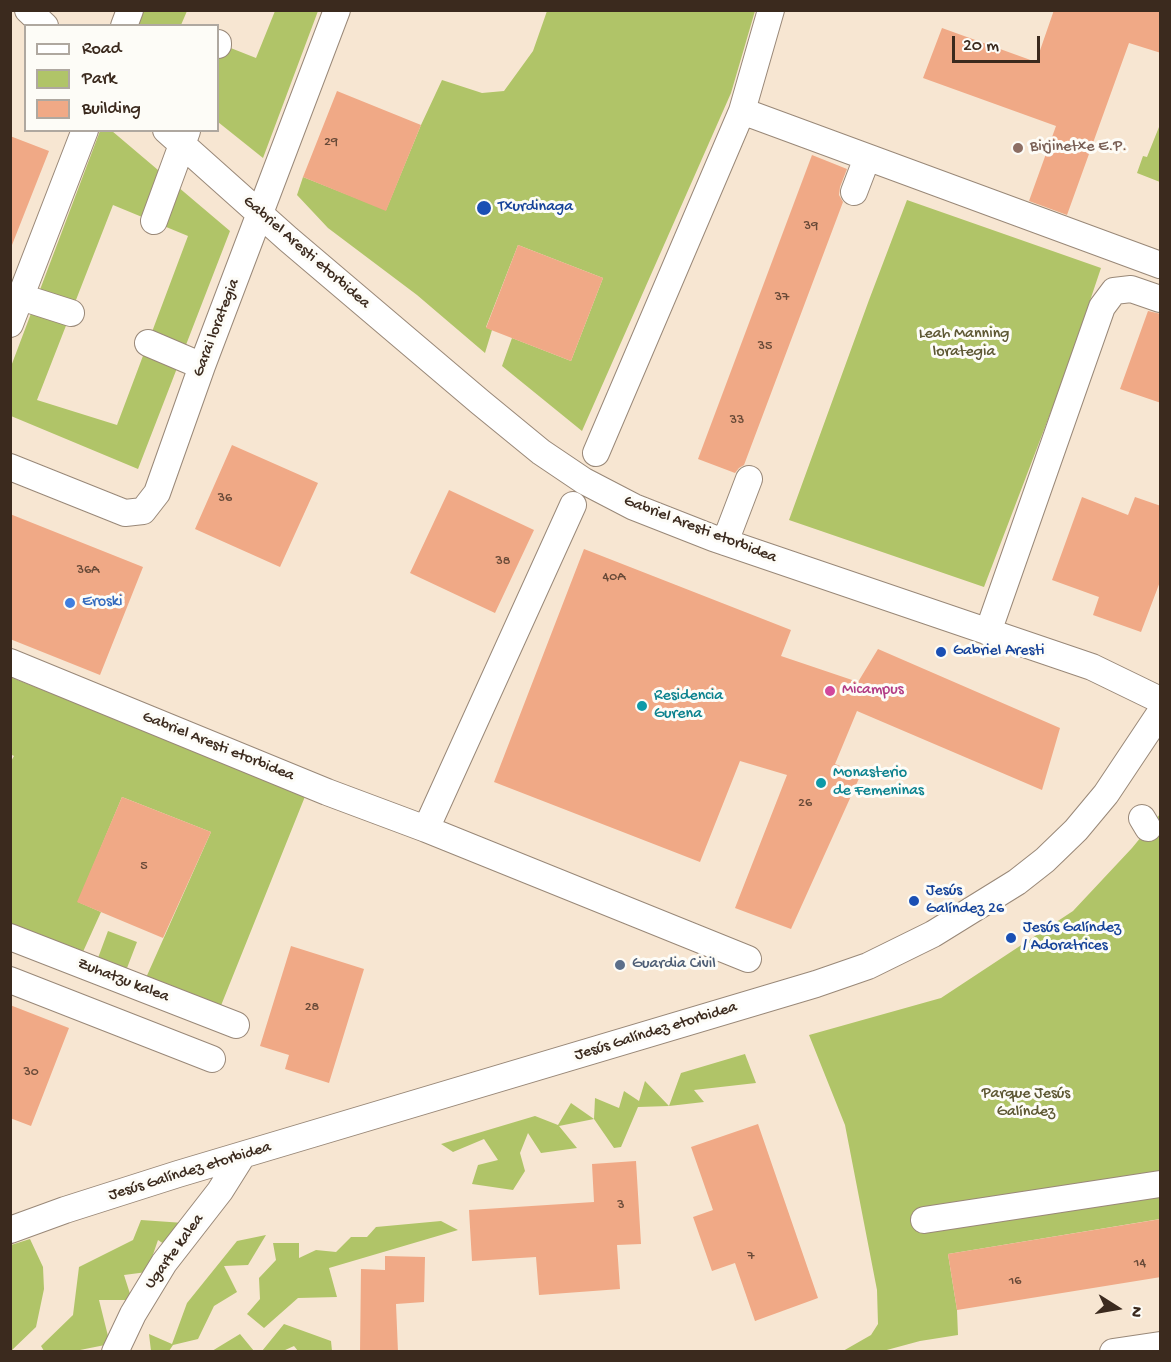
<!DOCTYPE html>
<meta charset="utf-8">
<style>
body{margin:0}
#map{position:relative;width:1171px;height:1362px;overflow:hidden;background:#f7e6d2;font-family:"Gochi Hand",sans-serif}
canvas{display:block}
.frame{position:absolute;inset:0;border:12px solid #3b2a1e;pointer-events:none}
.legend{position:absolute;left:24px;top:24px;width:195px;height:108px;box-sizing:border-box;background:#fdfcf7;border:2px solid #afa8a0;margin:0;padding:8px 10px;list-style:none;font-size:18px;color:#3b2a1e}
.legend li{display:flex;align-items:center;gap:12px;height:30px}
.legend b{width:30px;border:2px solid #afa8a0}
.north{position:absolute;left:1087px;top:1278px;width:60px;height:60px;-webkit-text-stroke:4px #fdfcf7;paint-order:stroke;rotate:101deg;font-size:16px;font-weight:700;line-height:24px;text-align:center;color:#3b2a1e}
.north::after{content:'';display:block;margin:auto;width:21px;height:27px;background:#3b2a1e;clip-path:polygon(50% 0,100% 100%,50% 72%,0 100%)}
.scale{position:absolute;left:952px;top:36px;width:88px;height:27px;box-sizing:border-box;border:3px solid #3b2a1e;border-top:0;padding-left:8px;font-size:18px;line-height:21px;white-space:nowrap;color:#3b2a1e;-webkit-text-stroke:4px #fdfcf7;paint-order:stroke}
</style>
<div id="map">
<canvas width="1171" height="1362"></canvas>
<div class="frame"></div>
<ul class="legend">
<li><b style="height:8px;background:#fff"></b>Road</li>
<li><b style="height:16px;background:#b0c468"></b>Park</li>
<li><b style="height:16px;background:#f0a986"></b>Building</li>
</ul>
<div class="north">N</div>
<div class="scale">20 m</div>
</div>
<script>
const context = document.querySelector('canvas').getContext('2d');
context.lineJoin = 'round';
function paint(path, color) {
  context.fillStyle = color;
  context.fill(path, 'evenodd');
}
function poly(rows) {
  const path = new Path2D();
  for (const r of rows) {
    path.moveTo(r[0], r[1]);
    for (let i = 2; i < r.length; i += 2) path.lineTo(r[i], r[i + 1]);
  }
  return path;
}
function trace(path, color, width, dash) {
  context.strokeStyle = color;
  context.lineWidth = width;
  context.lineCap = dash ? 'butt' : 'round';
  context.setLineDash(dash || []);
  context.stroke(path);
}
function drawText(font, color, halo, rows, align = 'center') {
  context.font = font + ' "Gochi Hand",sans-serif';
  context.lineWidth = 6;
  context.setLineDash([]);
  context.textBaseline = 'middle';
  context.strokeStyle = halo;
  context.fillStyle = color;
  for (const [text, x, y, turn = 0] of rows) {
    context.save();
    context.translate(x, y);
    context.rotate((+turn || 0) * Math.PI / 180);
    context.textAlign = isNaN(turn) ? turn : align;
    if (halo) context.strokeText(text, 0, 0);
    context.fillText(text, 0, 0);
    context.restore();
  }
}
paint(poly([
 [141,11,187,11,181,25,135,26],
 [275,11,318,11,263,158,218,122,218,43,256,58],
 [547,11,755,11,731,93,582,431,502,366,512,338,571,361,603,278,518,245,486,327,492,330,485,353,417,295,328,228,297,195,303,177,386,210,421,125,442,80,482,93,504,91,533,51],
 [1159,127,1160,128,1160,182,1137,173,1143,156,1147,157],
 [100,131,112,131,230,231,138,469,11,416,10,369],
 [113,205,188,236,117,425,37,400],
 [907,200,1101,268,1066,372,984,587,789,520,869,300],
 [10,677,306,794,220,1008,145,980,211,832,122,797,78,902,101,912,82,954,11,926,10,763,14,756,10,754],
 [1160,814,1160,1219,948,1254,957,1310,958,1335,920,1341,883,1351,843,1351,871,1335,878,1324,877,1290,845,1125,809,1035,941,998,1073,911,1132,848],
 [108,931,137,942,127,968,98,958],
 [745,1054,756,1083,694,1090,704,1102,669,1106,638,1107,621,1147,614,1148,594,1119,559,1126,577,1148,541,1153,528,1133,520,1153,525,1171,513,1190,472,1184,478,1165,498,1160,484,1139,453,1152,441,1144,535,1116,558,1125,571,1103,594,1119,595,1098,619,1108,624,1091,639,1101,645,1081,669,1106,681,1073],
 [141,1220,184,1223,167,1246,158,1240,147,1272,124,1275,132,1300,99,1300,110,1344,70,1352,44,1351,41,1346,73,1315,79,1267,133,1240],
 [441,1221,458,1230,329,1268,337,1297,298,1298,264,1328,247,1314,260,1299,259,1278,276,1260,273,1243,299,1243,299,1258,316,1250,336,1252,351,1237,367,1237,376,1227],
 [266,1235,248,1265,224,1266,237,1292,214,1306,198,1339,173,1345,169,1351,151,1351,149,1334,172,1344,187,1303,237,1241],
 [30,1239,43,1267,44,1289,36,1327,11,1351,11,1245],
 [284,1324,331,1341,332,1351,298,1351,294,1346,283,1351,262,1351],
 [240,1334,254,1351,212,1351]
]), '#b0c468');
paint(poly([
 [1054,10,1161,10,1161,53,1129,43,1067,215,1029,201,1056,126,923,78,942,28,1036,62],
 [337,91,421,125,386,211,303,177],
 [10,136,49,151,12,245,10,244],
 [812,155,847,169,840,187,839,195,843,202,744,465,739,468,735,473,698,459],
 [518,245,603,278,571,361,486,328],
 [1148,311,1161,314,1161,403,1120,389],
 [232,445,318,483,280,567,195,529],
 [449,490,534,530,495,613,410,573],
 [1082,497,1128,515,1135,497,1161,506,1161,579,1141,632,1093,615,1099,597,1052,580],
 [10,514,143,567,100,675,10,639],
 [584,549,791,630,781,656,858,682,878,649,1060,728,1042,790,857,711,835,764,861,774,791,929,735,908,787,775,740,761,700,862,494,782],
 [122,797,211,832,163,938,77,902],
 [291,946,364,969,329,1083,285,1069,289,1055,260,1046],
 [10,1005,69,1028,31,1126,10,1118],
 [758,1124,818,1298,755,1321,735,1263,712,1271,693,1217,713,1210,691,1147],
 [636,1161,641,1244,617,1245,620,1289,539,1295,536,1257,472,1261,469,1210,594,1202,592,1164],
 [1161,1219,1161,1277,957,1310,948,1254],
 [385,1256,425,1257,424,1302,396,1304,398,1352,360,1352,361,1269,385,1270]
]), '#f0a986');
const street = poly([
 [28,10,45,26],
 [124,26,130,10],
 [218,45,218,43],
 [742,111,1160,265],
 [166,130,288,239,480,402,541,452,584,481,634,507,713,538,1092,667,1160,700],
 [854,192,867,158],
 [154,221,187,131],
 [21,297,71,313],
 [10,324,85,130],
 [148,343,202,366],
 [596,453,742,111,771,10],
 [10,467,125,513,143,511,157,493,202,366,337,10],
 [725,542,749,479],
 [988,632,1102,307,1114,291,1131,289,1160,299],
 [10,662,327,792,426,829,748,959],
 [1142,818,1148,828],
 [426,829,573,505],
 [10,937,236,1025],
 [10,980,212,1059],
 [924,1220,1160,1184],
 [10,1230,65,1210,178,1174,816,984,868,966,933,934,1017,882,1045,860,1076,830,1106,794,1160,713],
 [115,1352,133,1314,164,1263,220,1191,242,1156],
 [1113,1352,1160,1345]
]);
trace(street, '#998878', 28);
trace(street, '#fff', 26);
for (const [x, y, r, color] of [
 [1018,148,6,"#8d6e63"],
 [484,208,8,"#1a4fb4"],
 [70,603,6,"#3f7fe0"],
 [941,652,6,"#1a4fb4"],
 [830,691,6,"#d1479c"],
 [642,706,6,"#0f9aa8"],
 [821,783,6,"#0f9aa8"],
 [914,901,6,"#1a4fb4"],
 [1011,938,6,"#1a4fb4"],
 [620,965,6,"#5c6f8a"]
]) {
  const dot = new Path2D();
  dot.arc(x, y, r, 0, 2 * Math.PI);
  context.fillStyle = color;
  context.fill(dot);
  trace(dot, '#fdfcf7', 2);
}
drawText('14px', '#684a38', null, [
 ["29",331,143],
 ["39",811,227],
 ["37",782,298],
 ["35",765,347],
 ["33",737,421],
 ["36",225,499],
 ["38",503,562],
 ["36A",88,571],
 ["40A",614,578],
 ["26",805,804],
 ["5",144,867],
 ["28",312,1008],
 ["30",31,1073],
 ["3",621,1206],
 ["7",751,1257],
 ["14",1140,1264],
 ["16",1015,1282]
]);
drawText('16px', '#785e54', '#fdfcf7', [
 ["Birjinetxe E.P.",1030,148]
], 'left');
drawText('16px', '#164399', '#fdfcf7', [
 ["Txurdinaga",498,208],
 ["Gabriel Aresti",953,652],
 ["Jesús",926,892],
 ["Galíndez 26",926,910],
 ["Jesús Galíndez",1023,929],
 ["/ Adoratrices",1023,947]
], 'left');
drawText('16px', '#3b2a1e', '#fdfcf7', [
 ["Gabriel Aresti etorbidea",306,253,41],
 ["Garai lorategia",217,328,-69],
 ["Gabriel Aresti etorbidea",700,530,21],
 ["Gabriel Aresti etorbidea",218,747,22],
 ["Zuhatzu kalea",123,981,21],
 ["Jesús Galíndez etorbidea",656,1032,-17],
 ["Jesús Galíndez etorbidea",190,1172,-17],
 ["Ugarte kalea",175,1252,-54]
]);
drawText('16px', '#5e5834', '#fdfcf7', [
 ["Leah Manning",964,335],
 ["lorategia",964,353],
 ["Parque Jesús",1026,1095],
 ["Galíndez",1026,1113]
]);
drawText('16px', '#366cbe', '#fdfcf7', [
 ["Eroski",82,603]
], 'left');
drawText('16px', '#b23c85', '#fdfcf7', [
 ["Micampus",842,691]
], 'left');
drawText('16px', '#0d838f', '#fdfcf7', [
 ["Residencia",654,697],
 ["Gurena",654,715],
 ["Monasterio",833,774],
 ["de Femeninas",833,792]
], 'left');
drawText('16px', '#4e5e75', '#fdfcf7', [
 ["Guardia Civil",632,965]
], 'left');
</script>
